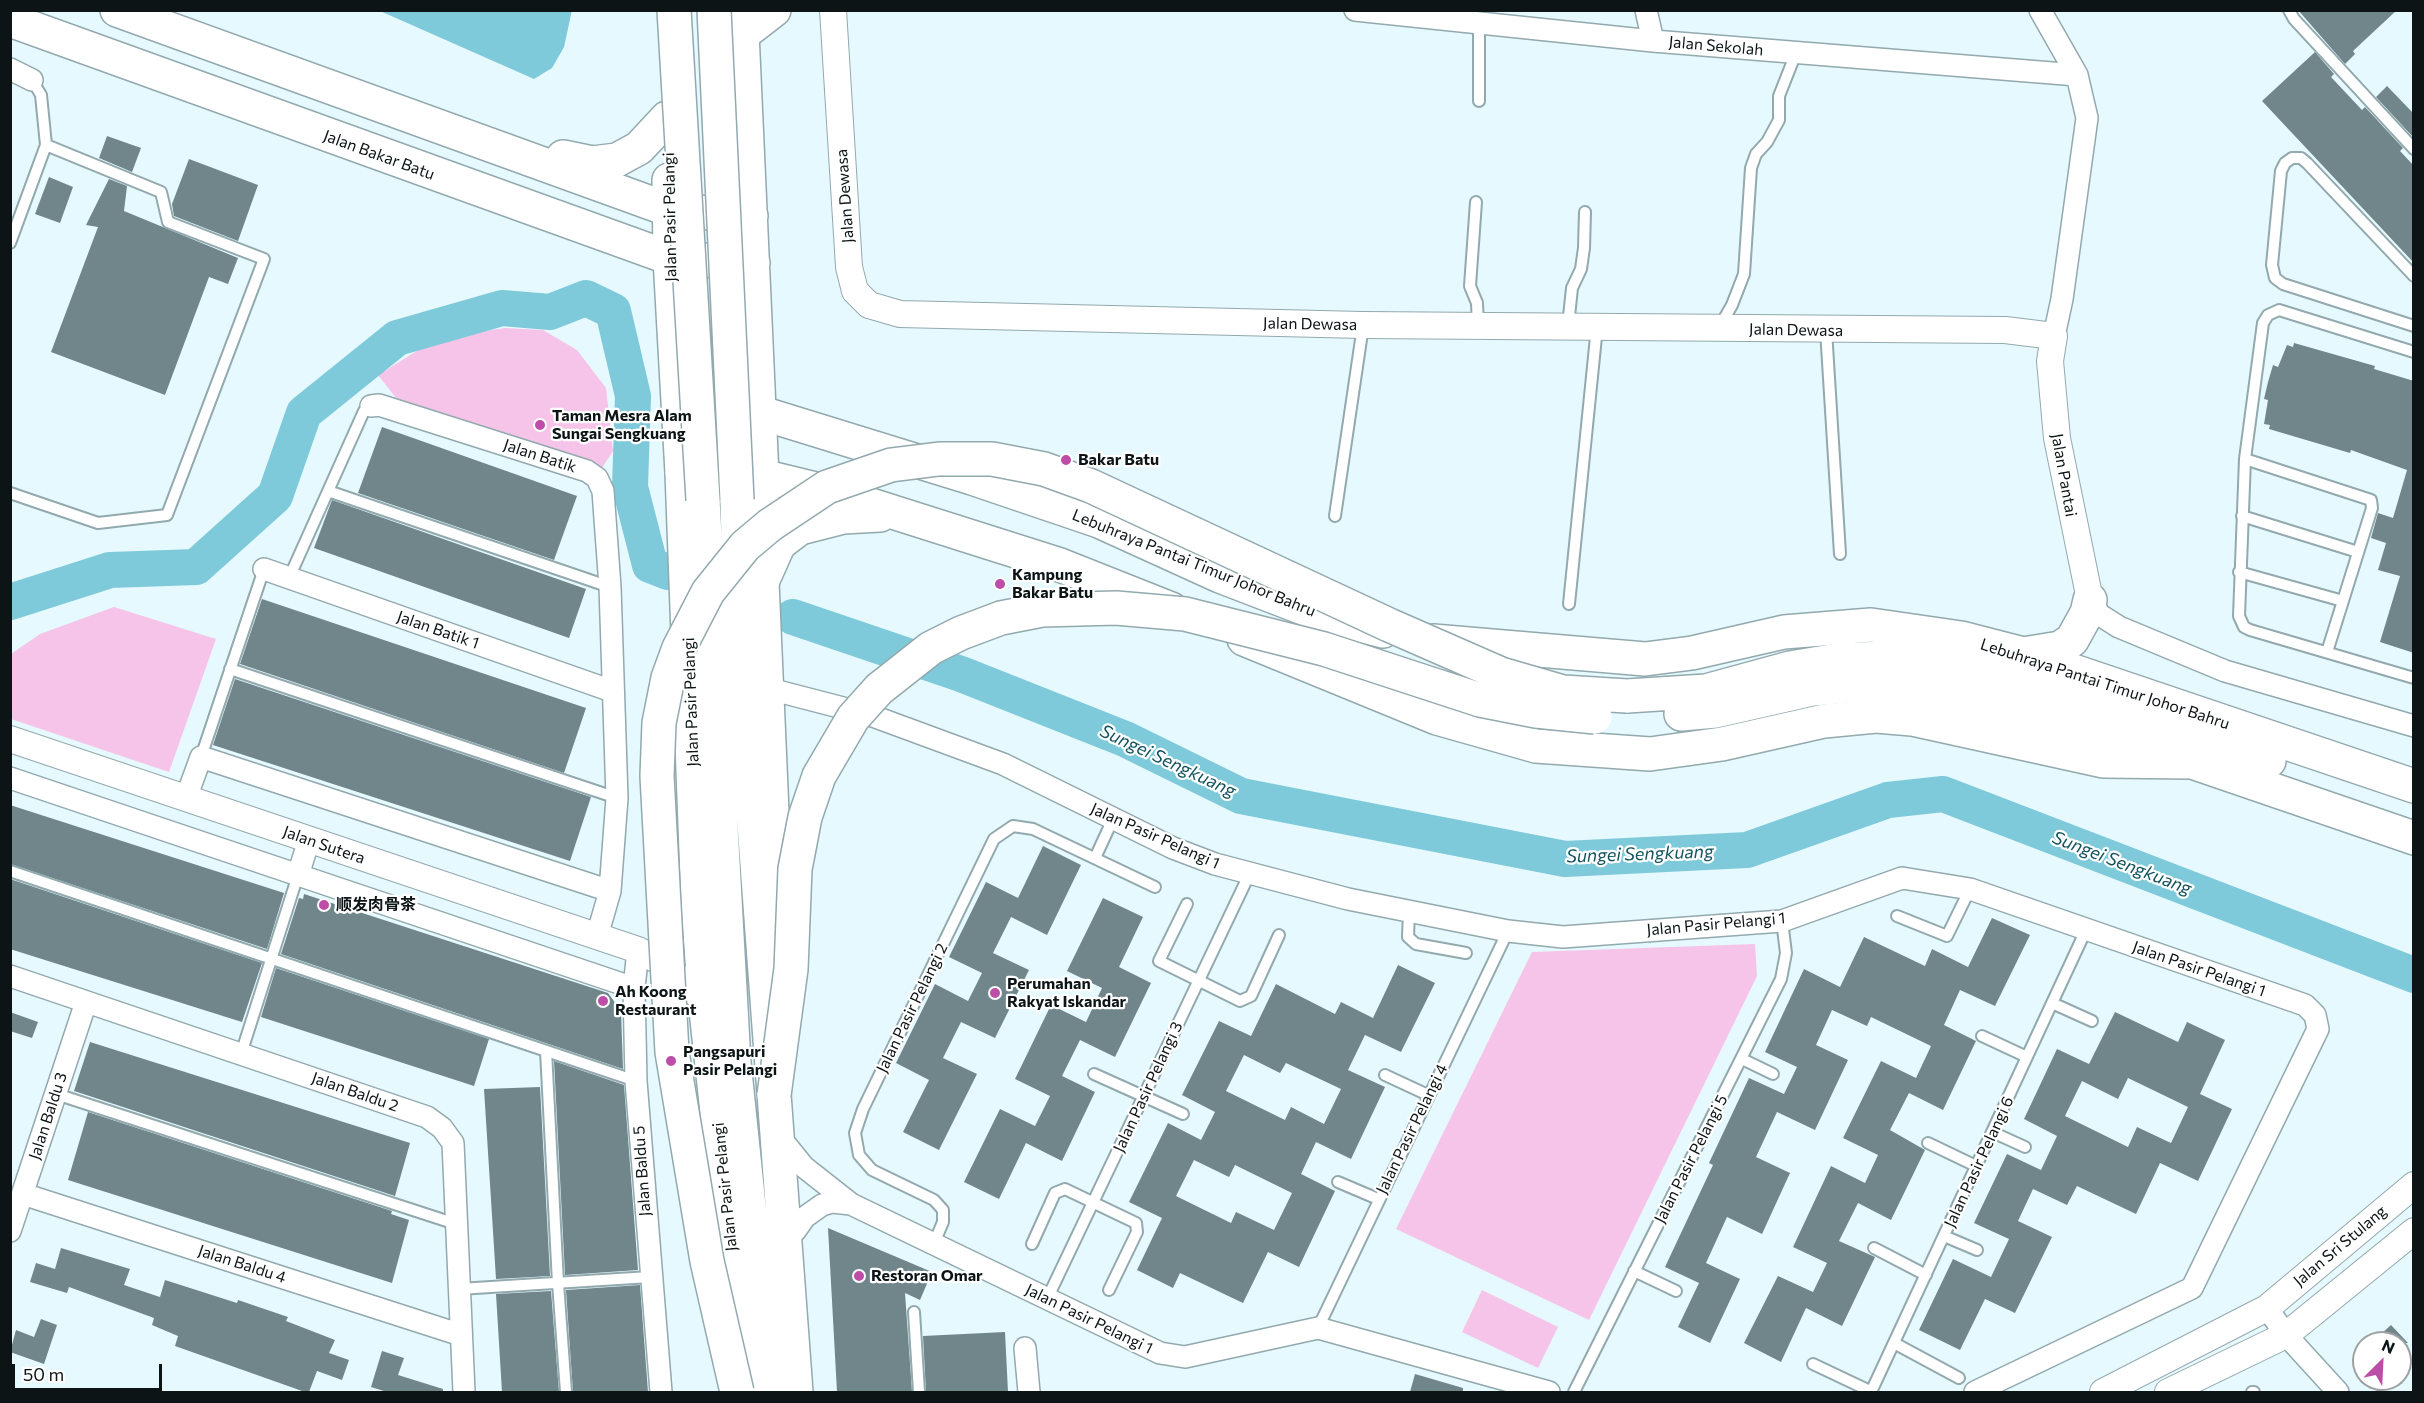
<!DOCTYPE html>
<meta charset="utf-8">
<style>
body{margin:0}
#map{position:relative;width:2424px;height:1403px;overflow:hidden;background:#e6f9fe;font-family:Commissioner,sans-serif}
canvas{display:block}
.frame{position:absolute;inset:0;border:12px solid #0c1416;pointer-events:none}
.north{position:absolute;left:2352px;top:1331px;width:60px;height:60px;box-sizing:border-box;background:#fff;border:2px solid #9ea1a2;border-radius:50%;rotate:24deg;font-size:16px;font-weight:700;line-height:24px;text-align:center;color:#0c1416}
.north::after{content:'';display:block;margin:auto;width:21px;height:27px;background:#be4da8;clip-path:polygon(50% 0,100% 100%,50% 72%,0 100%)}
.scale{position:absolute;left:12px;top:1364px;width:150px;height:27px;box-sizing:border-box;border:3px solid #0c1416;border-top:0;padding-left:8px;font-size:18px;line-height:21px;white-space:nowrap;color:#0c1416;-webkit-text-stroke:4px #fff;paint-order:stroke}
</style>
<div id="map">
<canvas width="2424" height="1403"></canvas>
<div class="frame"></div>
<div class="north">N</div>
<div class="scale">50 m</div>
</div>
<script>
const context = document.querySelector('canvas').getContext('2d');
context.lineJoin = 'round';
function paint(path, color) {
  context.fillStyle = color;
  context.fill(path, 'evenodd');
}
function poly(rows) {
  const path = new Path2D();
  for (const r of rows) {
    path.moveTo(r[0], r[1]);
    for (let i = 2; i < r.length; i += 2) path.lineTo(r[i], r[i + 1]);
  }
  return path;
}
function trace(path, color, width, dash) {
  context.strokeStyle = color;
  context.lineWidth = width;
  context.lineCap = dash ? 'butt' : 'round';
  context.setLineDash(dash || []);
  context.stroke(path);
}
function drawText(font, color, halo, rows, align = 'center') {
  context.font = font + ' Commissioner,"Noto Sans SC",sans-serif';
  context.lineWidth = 4.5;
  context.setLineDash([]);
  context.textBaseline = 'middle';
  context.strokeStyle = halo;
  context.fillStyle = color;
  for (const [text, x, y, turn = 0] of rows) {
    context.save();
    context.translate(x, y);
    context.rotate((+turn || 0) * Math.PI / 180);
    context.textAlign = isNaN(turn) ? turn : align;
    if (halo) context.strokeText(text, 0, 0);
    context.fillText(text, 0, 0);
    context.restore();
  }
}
paint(poly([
 [505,328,543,330,577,350,606,388,613,451,600,471,396,398,378,375,420,349,457,335],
 [114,607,216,639,169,772,11,719,11,654,40,634],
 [1755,944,1757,976,1589,1320,1396,1229,1532,952],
 [1482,1290,1558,1327,1538,1368,1462,1332]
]), '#f6c4e9');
paint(poly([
 [572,10,564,47,552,68,534,79,380,11]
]), '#7fcada');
trace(poly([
 [10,602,110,570,196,567,275,496,304,413,397,338,502,308,550,312,586,298,613,311,633,396,630,487,650,565,668,572],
 [793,617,961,674,1125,739,1241,796,1565,859,1747,850,1888,800,1943,794,2414,975]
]), '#7fcada', 36);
paint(poly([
 [2298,10,2397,10,2353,51,2355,54,2345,64],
 [2315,52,2334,74,2331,77,2362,110,2365,107,2403,148,2400,151,2414,166,2414,263,2262,101],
 [2387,86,2414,114,2413,137,2376,97],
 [107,136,141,148,132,172,99,158],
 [189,159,258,185,238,241,174,216,172,204],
 [49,177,73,187,60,223,35,214],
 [109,179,127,186,124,211,238,258,228,284,209,277,165,395,51,352,98,227,86,225],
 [2294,343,2375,366,2374,369,2414,381,2414,653,2380,642,2400,576,2378,570,2386,543,2371,538,2378,513,2393,518,2407,470,2351,450,2350,453,2269,429,2270,425,2264,424,2268,400,2264,399,2268,382,2273,365,2278,367,2287,345,2293,347],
 [382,427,577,496,554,560,358,493],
 [332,500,586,589,569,638,314,548],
 [262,599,586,708,564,773,240,664],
 [235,679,591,797,570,861,213,745],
 [10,805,284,893,267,949,10,864],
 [1043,846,1081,865,1047,935,1011,917,993,953,1029,970,995,1038,961,1022,943,1058,977,1074,939,1150,903,1132,929,1080,896,1063,935,984,968,1001,982,973,949,957,986,882,1018,898],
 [10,879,262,963,242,1022,10,949],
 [304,894,608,993,621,1011,623,1069,281,954,299,898,303,899],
 [1103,898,1143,917,1119,967,1151,983,1115,1057,1080,1040,1062,1076,1095,1092,1062,1161,1026,1143,999,1199,964,1182,1000,1109,1035,1126,1050,1096,1015,1079,1051,1005,1086,1022,1102,988,1067,971],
 [1992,918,2030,935,1995,1006,1960,990,1944,1025,1976,1041,1943,1110,1909,1093,1890,1130,1925,1150,1891,1220,1858,1203,1839,1241,1875,1257,1842,1326,1806,1308,1781,1362,1744,1343,1778,1276,1813,1292,1827,1263,1793,1247,1831,1166,1865,1183,1878,1155,1843,1138,1881,1061,1916,1078,1931,1046,1871,1017,1867,1026,1832,1010,1816,1045,1848,1060,1815,1130,1777,1112,1756,1157,1790,1173,1762,1234,1727,1217,1706,1263,1740,1279,1710,1343,1678,1327,1699,1283,1665,1267,1713,1165,1709,1163,1749,1078,1784,1094,1797,1067,1765,1052,1804,969,1840,987,1864,937,1925,966,1932,949,1968,967],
 [1398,965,1435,983,1401,1052,1365,1035,1348,1070,1385,1087,1351,1159,1316,1142,1301,1174,1335,1191,1299,1267,1268,1252,1243,1303,1180,1273,1173,1288,1137,1270,1162,1218,1129,1202,1168,1123,1201,1140,1215,1112,1182,1095,1219,1021,1251,1036,1276,984,1335,1014,1341,1002,1373,1018],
 [1244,1055,1280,1073,1286,1063,1341,1089,1324,1124,1291,1107,1285,1120,1226,1091],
 [1194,1160,1229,1177,1235,1165,1292,1193,1274,1230,1236,1212,1231,1223,1176,1196],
 [276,968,489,1039,474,1086,261,1017],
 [10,1012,38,1022,32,1038,10,1031],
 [2115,1012,2178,1042,2187,1022,2225,1040,2200,1094,2232,1109,2198,1181,2160,1163,2136,1214,2077,1186,2067,1205,2033,1189,2018,1221,2052,1237,2015,1313,1985,1299,1960,1350,1919,1330,1953,1259,1991,1277,2009,1239,1974,1223,2007,1154,2041,1170,2057,1136,2024,1119,2057,1049,2089,1064],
 [2128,1078,2188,1107,2171,1143,2137,1127,2128,1147,2065,1116,2082,1081,2118,1099],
 [90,1042,410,1143,395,1196,74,1091],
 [554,1061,624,1085,638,1270,565,1275],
 [540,1087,550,1276,496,1279,484,1089],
 [88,1112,392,1211,391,1214,409,1220,392,1283,68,1180],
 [828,1228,932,1272,920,1300,905,1293,912,1392,837,1392],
 [61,1248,130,1269,124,1285,160,1297,165,1280,237,1303,238,1300,288,1317,286,1321,335,1340,329,1353,349,1360,342,1380,317,1371,309,1392,305,1392,175,1346,178,1336,152,1325,154,1318,69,1287,67,1293,30,1282,36,1263,55,1269],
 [640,1285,648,1392,573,1392,566,1290],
 [551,1291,559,1392,502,1392,496,1294],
 [41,1319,57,1325,44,1364,10,1352,16,1330,34,1337],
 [2391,1325,2408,1343,2371,1343],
 [1005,1332,1008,1392,926,1392,923,1336],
 [382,1351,404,1358,398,1375,443,1389,443,1392,387,1392,371,1387],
 [1415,1374,1463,1388,1463,1392,1410,1392]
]), '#70868b');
const service = poly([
 [2289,10,2294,19,2414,149],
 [1479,23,1479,101],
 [1476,202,1470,286,1477,303,1478,326],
 [10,243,46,145],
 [2414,276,2307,163,2301,158,2292,158,2285,163,2281,171,2272,265,2275,278,2283,284,2414,326],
 [1568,326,1572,288,1581,269,1584,248,1585,212],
 [1720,326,1732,305,1744,274,1751,168,1756,154,1767,142,1779,120,1779,96,1796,53],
 [1826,330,1840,554],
 [2414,352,2279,310,2268,315,2263,323,2245,459,2239,616,2244,627,2250,630,2414,678],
 [2245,459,2371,500,2372,508,2327,652],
 [328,491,610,587],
 [10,493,98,523,167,515,264,259,168,222,161,192,46,145,41,95,32,80],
 [1335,516,1363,326],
 [2242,516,2358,552],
 [2239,572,2343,601],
 [289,578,364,411,371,406],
 [1569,604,1597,327],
 [230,669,617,798],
 [201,757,264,569],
 [1095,858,1113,819],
 [10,871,636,1081],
 [1187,904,1159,961,1240,1001,1251,996,1279,935],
 [1409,911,1408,937,1416,944,1466,953],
 [1897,916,1947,936,1970,889],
 [2052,1003,2092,1021],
 [1982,1036,2027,1057],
 [546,1051,558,1283,566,1392],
 [241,1054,298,875],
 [1742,1059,1773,1074],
 [1094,1074,1183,1114],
 [1385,1075,1428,1095],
 [56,1094,456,1224],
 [1992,1132,2025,1147],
 [1928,1143,1976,1166],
 [1338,1182,1378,1199],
 [1944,1236,1977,1250],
 [934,1243,943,1222,943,1210,934,1200,872,1170,859,1155,855,1133,863,1109,994,839,1013,826,1033,829,1155,887],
 [1032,1244,1055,1193,1065,1189,1136,1223,1137,1232,1109,1290],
 [1874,1248,1926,1275],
 [1634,1271,1676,1291],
 [459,1289,650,1277],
 [1047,1299,1249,875],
 [914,1312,919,1392],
 [1318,1328,1508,931],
 [1894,1343,1959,1378],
 [1813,1364,1870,1391],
 [1574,1392,1781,979,1786,953,1782,921],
 [1871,1392,2086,930],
 [2252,1392,2254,1392]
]);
const minor = poly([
 [1355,10,1653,41,2077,75],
 [1646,10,1653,41],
 [2040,10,2077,75,2087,118,2062,299,2054,336],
 [10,69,32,80],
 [371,406,379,405,587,471,597,478,603,491,610,587,617,798,610,891,597,936],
 [264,569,612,691],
 [2090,600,2100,615,2119,627,2225,671,2414,726],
 [766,688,870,715,1003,764,1173,848,1215,864,1348,899,1508,931,1563,937,1782,921,1902,878,1970,889,2305,1005,2315,1015,2318,1029,2192,1288,1975,1392],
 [10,778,634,988],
 [186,798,201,757,610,891],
 [298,875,309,840],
 [638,950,634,988,636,1081,661,1392],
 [10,976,427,1117,442,1128,453,1143,464,1392],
 [787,1146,804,1167,851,1204,1160,1353,1185,1357,1318,1328,1549,1392],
 [23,1194,461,1335],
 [10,1231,86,1002],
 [795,1231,805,1217,822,1205,832,1202,851,1204],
 [2267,1308,2286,1335,2338,1392],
 [1025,1348,1029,1392]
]);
const tertiary = poly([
 [833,10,849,267,855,291,869,305,900,314,1363,325,2005,330,2054,336,2050,361,2057,438,2090,600],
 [10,739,638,950,659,961,705,1001],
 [2103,1392,2267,1308,2414,1185],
 [2168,1392,2286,1335,2414,1231]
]);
const primary = poly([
 [117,10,670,210,751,216],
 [741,10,762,476,762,582,778,950],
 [10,20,670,258,753,263],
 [743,34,774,10],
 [563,157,592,163,617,160,639,148,667,118],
 [669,180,670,258,682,473,698,906,705,1001,746,1382]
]);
const trunk = poly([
 [679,407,758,412,972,478,1099,521,1220,576,1324,616,1383,631],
 [682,473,762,476,836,494,1060,565,1171,609],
 [762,582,779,544,800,528,843,517,880,515],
 [1244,639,1437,718,1536,746,1650,754,1722,744,1824,721,1876,716,1912,719,2103,761,2192,762,2414,838],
 [1433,641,1645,659,1692,653,1784,632,1871,625,1961,638,2023,654,2414,786],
 [2023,654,2060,648,2072,640,2087,613,2090,600],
 [2203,739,2269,761]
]);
const motorway = poly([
 [703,500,734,1062,759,1302,764,1392],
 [737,500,741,647,796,1392],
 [1627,696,1706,691,1790,668,1838,660,1884,658,1927,662,1969,670,2203,739],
 [1681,714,1716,711,1813,689,1858,685,1908,687,1989,703,2192,762]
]);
trace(service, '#92a9ae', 14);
trace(minor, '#92a9ae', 24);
trace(tertiary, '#92a9ae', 28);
trace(primary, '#92a9ae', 36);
trace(trunk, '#92a9ae', 36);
trace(motorway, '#92a9ae', 36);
trace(service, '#fff', 10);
trace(minor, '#fff', 21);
trace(tertiary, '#fff', 26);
trace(primary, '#fff', 33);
trace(trunk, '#fff', 33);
trace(motorway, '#fff', 33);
const motorwayBridge = poly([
 [674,10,703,500],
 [714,10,737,500],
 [774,1095,791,969,795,869,805,817,819,776,853,718,879,689,931,648,961,633,1001,618,1042,610,1116,608,1185,614,1324,649,1480,700,1536,711,1595,717],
 [737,1392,707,1261,672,1052,657,776,659,723,668,678,679,648,708,592,745,546,770,525,827,487,891,465,939,459,992,459,1044,469,1091,486,1389,625,1501,674,1563,692,1627,696]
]);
trace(motorwayBridge, '#92a9ae', 36, []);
trace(motorwayBridge, '#fff', 33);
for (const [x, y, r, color] of [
 [540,425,6,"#be4da8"],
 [1066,460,6,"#be4da8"],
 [1000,584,6,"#be4da8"],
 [324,905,6,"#be4da8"],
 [995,993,6,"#be4da8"],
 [603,1001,6,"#be4da8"],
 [671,1061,6,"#be4da8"],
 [859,1276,6,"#be4da8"]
]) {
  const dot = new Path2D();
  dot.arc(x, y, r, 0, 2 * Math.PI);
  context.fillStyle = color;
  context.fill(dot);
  trace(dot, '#fff', 2);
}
drawText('16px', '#0c1416', '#fff', [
 ["Jalan Sekolah",1716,46,5],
 ["Jalan Bakar Batu",379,155,20],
 ["Jalan Dewasa",845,196,-94],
 ["Jalan Pasir Pelangi",670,217,-91],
 ["Jalan Dewasa",1310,324,1],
 ["Jalan Dewasa",1796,330,1],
 ["Jalan Batik",540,456,18],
 ["Jalan Pantai",2064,475,80],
 ["Lebuhraya Pantai Timur Johor Bahru",1194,563,22],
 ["Jalan Batik 1",438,630,19],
 ["Lebuhraya Pantai Timur Johor Bahru",2105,684,18],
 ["Jalan Pasir Pelangi",691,702,-92],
 ["Jalan Pasir Pelangi 1",1155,836,24],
 ["Jalan Sutera",324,845,19],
 ["Jalan Pasir Pelangi 1",1716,924,-5],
 ["Jalan Pasir Pelangi 1",2199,969,19],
 ["Jalan Pasir Pelangi 2",912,1008,-64],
 ["Jalan Pasir Pelangi 3",1148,1087,-65],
 ["Jalan Baldu 2",355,1092,19],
 ["Jalan Baldu 3",48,1116,-72],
 ["Jalan Pasir Pelangi 4",1412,1129,-64],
 ["Jalan Pasir Pelangi 5",1691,1159,-63],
 ["Jalan Pasir Pelangi 6",1979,1162,-65],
 ["Jalan Baldu 5",642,1171,-94],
 ["Jalan Pasir Pelangi",725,1187,-96],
 ["Jalan Sri Stulang",2340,1246,-40],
 ["Jalan Baldu 4",242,1264,18],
 ["Jalan Pasir Pelangi 1",1089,1319,26]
]);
drawText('bold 16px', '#0c1416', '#fff', [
 ["Taman Mesra Alam",552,416],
 ["Sungai Sengkuang",552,434],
 ["Bakar Batu",1078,460],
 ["Kampung",1012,575],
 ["Bakar Batu",1012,593],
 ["顺发肉骨茶",336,905],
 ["Perumahan",1007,984],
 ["Rakyat Iskandar",1007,1002],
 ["Ah Koong",615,992],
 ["Restaurant",615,1010],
 ["Pangsapuri",683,1052],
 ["Pasir Pelangi",683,1070],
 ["Restoran Omar",871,1276]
], 'left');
drawText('italic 18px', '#12535e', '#fff', [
 ["Sungei Sengkuang",1168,761,25],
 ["Sungei Sengkuang",1640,854,-2],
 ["Sungei Sengkuang",2122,863,21]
]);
</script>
